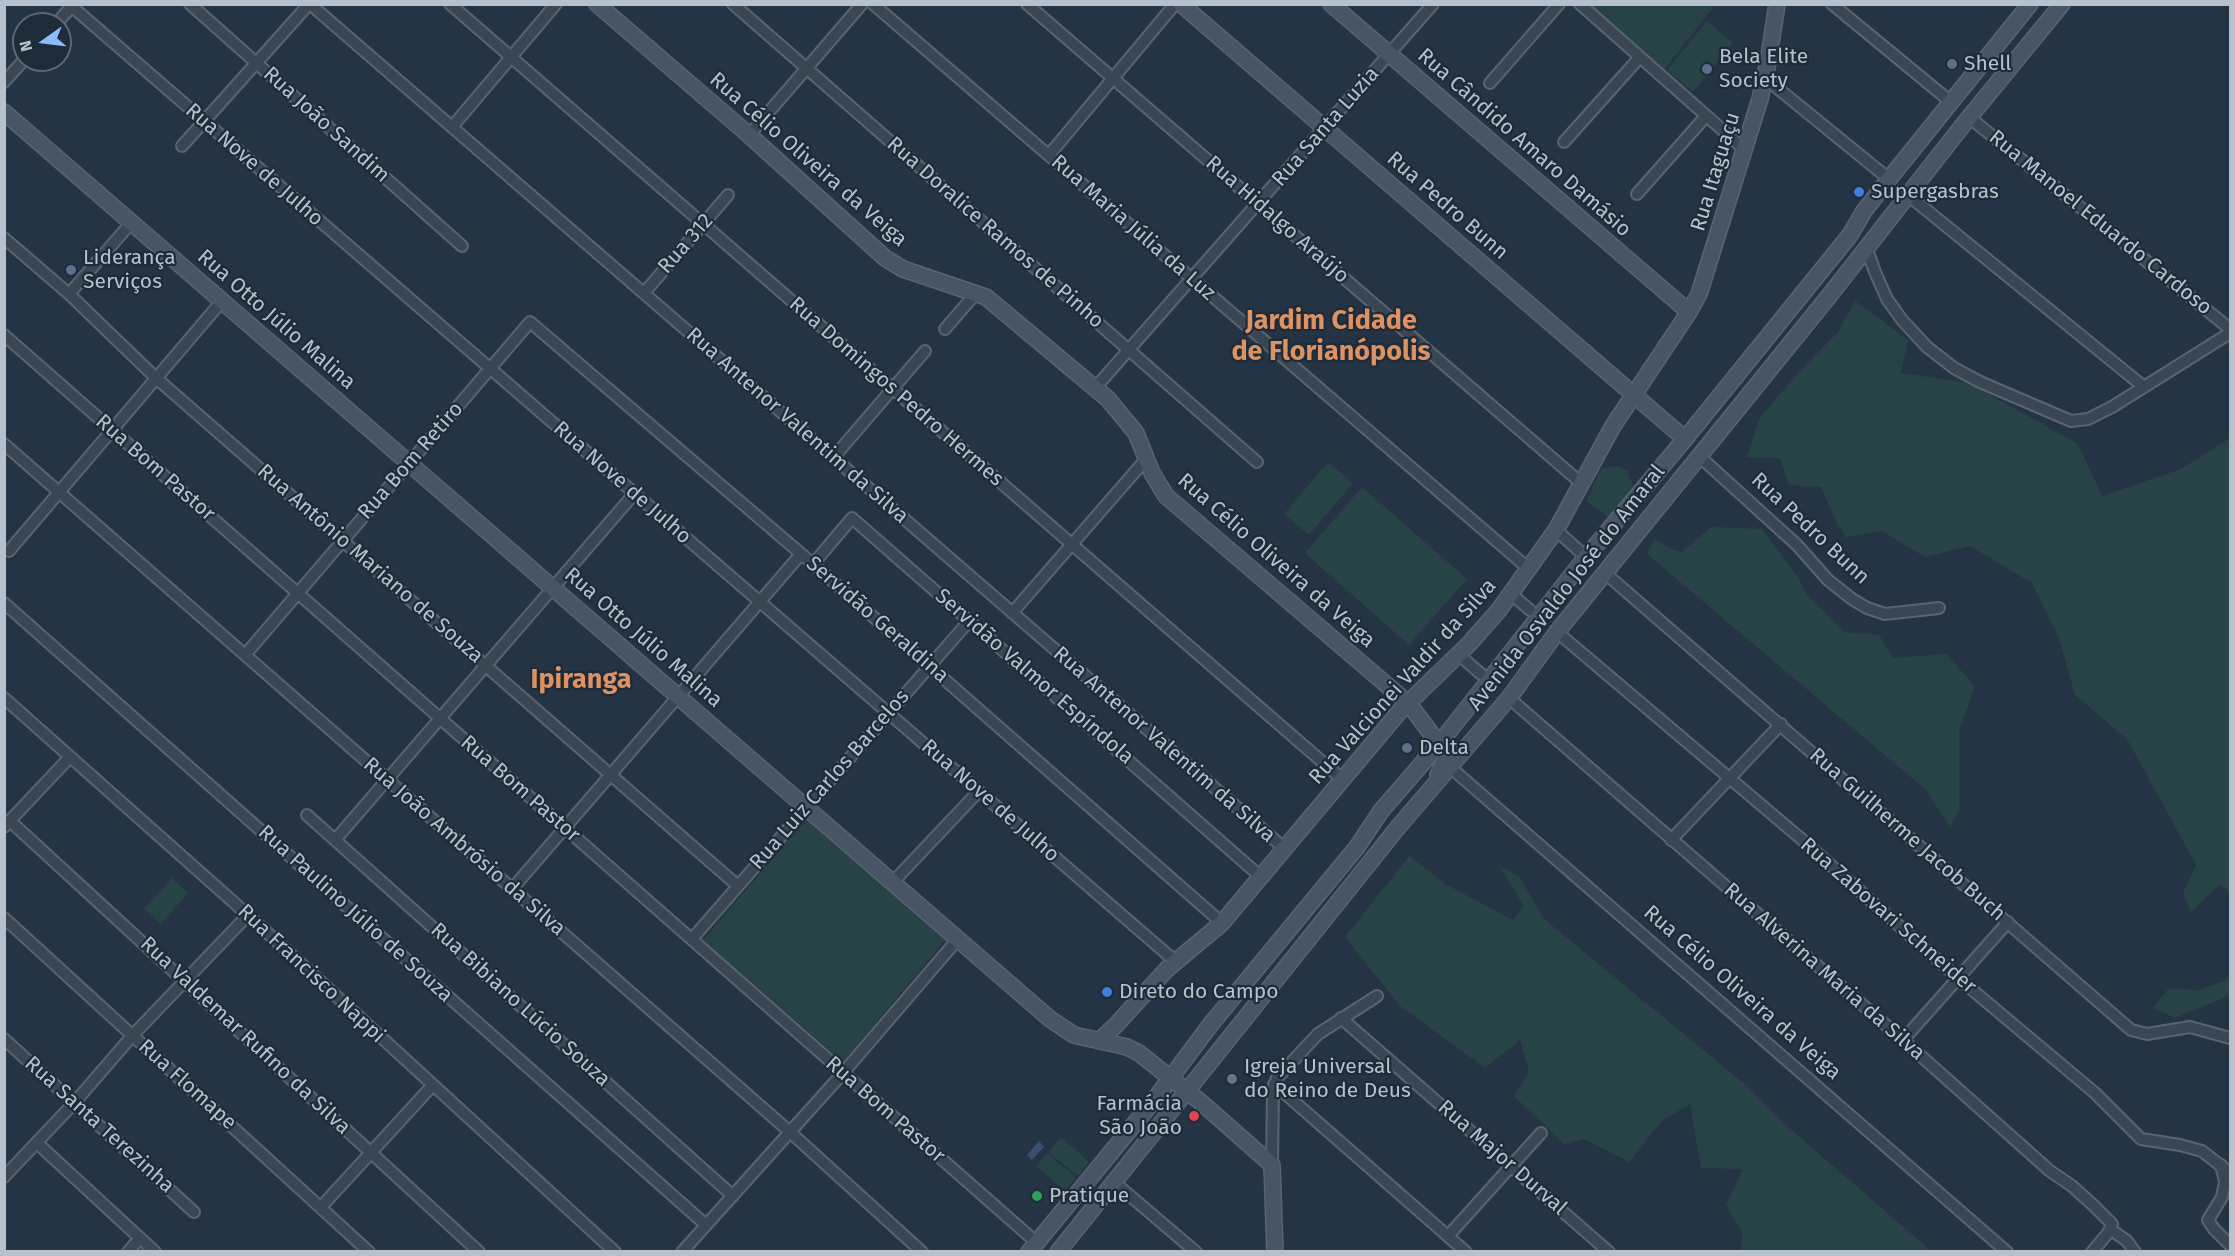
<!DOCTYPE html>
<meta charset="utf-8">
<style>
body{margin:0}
#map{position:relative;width:2235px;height:1256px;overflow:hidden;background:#253444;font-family:"Fira Sans",sans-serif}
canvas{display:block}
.frame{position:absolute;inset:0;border:6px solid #b7c1cd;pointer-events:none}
.north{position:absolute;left:12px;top:12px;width:60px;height:60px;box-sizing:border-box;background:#1e2b39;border:2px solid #5b6774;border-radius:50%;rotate:256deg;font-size:16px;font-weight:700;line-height:24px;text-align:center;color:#b7c1cd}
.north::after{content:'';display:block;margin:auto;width:21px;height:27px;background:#8bbdfe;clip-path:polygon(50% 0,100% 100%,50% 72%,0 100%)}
</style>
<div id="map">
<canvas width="2235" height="1256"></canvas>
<div class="frame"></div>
<div class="north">N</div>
</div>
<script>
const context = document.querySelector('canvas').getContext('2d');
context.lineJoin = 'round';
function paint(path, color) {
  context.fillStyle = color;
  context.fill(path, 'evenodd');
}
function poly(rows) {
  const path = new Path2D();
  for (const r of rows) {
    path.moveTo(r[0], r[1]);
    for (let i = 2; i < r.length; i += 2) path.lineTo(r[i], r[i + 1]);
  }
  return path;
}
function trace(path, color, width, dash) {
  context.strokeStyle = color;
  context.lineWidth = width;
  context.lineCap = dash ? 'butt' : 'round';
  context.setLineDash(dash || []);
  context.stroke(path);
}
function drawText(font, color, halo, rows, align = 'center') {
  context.font = font + ' "Fira Sans",sans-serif';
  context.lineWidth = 4.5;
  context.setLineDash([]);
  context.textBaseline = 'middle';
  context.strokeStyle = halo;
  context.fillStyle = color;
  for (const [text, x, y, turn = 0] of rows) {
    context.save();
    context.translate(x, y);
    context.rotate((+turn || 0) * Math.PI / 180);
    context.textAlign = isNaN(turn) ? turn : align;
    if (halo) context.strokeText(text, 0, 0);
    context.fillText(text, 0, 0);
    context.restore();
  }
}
paint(poly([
 [1586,5,1715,5,1661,74],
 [1707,21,1733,43,1693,92,1667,70],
 [1855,301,1908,340,1901,373,1969,383,2078,444,2102,496,2181,469,2230,438,2230,892,2220,884,2191,912,2183,893,2196,865,2127,739,2075,695,2059,638,2032,583,1970,546,1925,557,1882,531,1846,537,1836,522,1821,487,1789,485,1780,458,1747,457,1759,419,1796,375,1838,332],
 [1328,462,1353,483,1309,535,1284,514],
 [1617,466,1627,470,1633,486,1610,519,1586,501,1601,469],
 [1362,487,1467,579,1409,645,1305,553],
 [1711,527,1762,529,1799,578,1806,594,1845,632,1879,635,1893,658,1946,654,1975,686,1959,731,1959,811,1950,827,1926,790,1647,554,1654,538,1672,549,1682,552],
 [808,818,946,939,843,1062,703,940],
 [1409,856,1447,885,1513,920,1524,906,1499,866,1519,876,1544,919,1747,1086,1787,1126,1931,1251,1741,1251,1743,1234,1726,1205,1743,1169,1701,1168,1690,1104,1662,1121,1629,1162,1584,1139,1564,1144,1514,1096,1529,1071,1520,1040,1485,1068,1400,1006,1345,937],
 [172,878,188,893,161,924,144,909],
 [2230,975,2230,1000,2228,996,2175,1018,2153,1008,2168,989,2199,990,2227,980],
 [1061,1137,1089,1162,1078,1176,1048,1152],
 [1047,1153,1076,1178,1065,1191,1036,1166]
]), '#274345');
paint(poly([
 [1039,1141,1044,1147,1032,1160,1027,1155]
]), '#38506c');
const street = poly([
 [69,4,1175,961],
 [190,4,462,246],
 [310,4,1284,848],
 [450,4,1342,779],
 [733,4,1257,462],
 [873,4,1529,569],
 [1027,4,1581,483],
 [1580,4,1744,149],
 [1832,4,1951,102],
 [56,24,71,7],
 [1765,78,1889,179],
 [4,82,24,60],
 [1490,83,1559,4],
 [1969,117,2230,329],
 [452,127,556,4],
 [749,135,862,4],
 [1564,142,1640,57],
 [182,146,309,4],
 [1049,155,1175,4],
 [1637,194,1706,116],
 [1908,195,2144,387],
 [4,238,69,294,156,378,738,886],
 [1866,247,1875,272,1887,299,1902,320,1927,347,1954,368,1980,382,2071,421,2088,419,2112,407,2230,333],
 [644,293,728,195],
 [69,294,131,223],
 [945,329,977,292],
 [4,335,1036,1242],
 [1095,388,1433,4],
 [4,444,790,1132,922,1252],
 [1699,456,1797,545,1828,580,1852,599,1867,608,1885,614,1939,608],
 [833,458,925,351],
 [1556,530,1586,557],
 [9,551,222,301],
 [813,564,852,518,1261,877],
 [1605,573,2131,1030,2147,1034,2190,1027,2230,1038],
 [1511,594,1530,610],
 [4,603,706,1225],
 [1012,613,1147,458],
 [1557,632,1799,837,1958,978,2095,1093,2141,1139,2180,1145,2202,1151,2230,1173],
 [1458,654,1481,674],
 [245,655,530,322,813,564,1222,923],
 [4,698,248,915,615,1252],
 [1509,698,1903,1040,2050,1171,2072,1186,2093,1205,2112,1224,2108,1233,2092,1252],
 [1450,767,2007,1252],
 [307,815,733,1196],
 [10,821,479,1252],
 [4,827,70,757],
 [335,840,634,494],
 [1671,840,1781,724],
 [893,882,978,792],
 [512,889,801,554],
 [4,918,369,1252],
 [692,939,969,621],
 [1341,1018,1609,1252],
 [4,1039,194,1212],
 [1903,1040,2008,922],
 [1274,1084,1466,1252],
 [37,1143,155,1252],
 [1272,1165,1273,1092,1277,1078,1318,1034,1377,996],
 [2221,1165,2225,1182,2222,1197,2208,1220,2214,1229,2230,1245],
 [4,1177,75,1102,132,1036,248,915],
 [1115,1183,1196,1252],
 [321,1207,432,1086],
 [2110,1229,2127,1241,2135,1252],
 [1448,1236,1541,1133],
 [128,1252,140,1238],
 [682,1252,843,1073,958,939]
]);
const secondary = poly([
 [597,4,749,135,885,258,903,269,986,297,1108,399,1136,433,1152,473,1166,496,1409,704,1439,744,1445,761,1438,775],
 [1181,4,1685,439],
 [1331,4,1689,312],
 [4,112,1050,1019,1074,1035,1127,1047,1139,1053,1203,1104,1272,1165,1275,1252],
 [1099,1041,1116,1025,1167,969,1222,923,1400,711,1469,644,1499,610,1556,530,1613,426,1689,312,1699,294,1760,99,1768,63,1777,4],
 [1029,1252,1155,1099,1211,1024,1357,847,1381,811,1439,744,1586,557,1685,439,1850,235,1864,211,1889,179,2030,4],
 [1058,1252,1399,826,1509,698,1557,632,1829,296,1963,125,2062,4]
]);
trace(street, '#586471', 14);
trace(secondary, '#586471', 18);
trace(street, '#3a4653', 10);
trace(secondary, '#485567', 15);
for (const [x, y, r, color] of [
 [1952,64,6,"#5c6f8a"],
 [1707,69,6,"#5c6f8a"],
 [1859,192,6,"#3f7fe0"],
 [71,270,6,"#5c6f8a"],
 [1407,748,6,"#5c6f8a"],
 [1107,992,6,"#3f7fe0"],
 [1232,1079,6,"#6b7280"],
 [1194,1116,6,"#e0444e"],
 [1037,1196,6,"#2e9e5b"]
]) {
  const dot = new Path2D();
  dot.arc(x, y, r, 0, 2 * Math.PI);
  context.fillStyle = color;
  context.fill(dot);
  trace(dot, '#1e2b39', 2);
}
drawText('21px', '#b7c1cd', '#1e2b39', [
 ["Bela Elite",1719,57],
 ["Society",1719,81],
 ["Shell",1964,64],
 ["Supergasbras",1871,192],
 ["Liderança",83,258],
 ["Serviços",83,282],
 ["Delta",1419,748],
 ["Direto do Campo",1119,992],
 ["Igreja Universal",1244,1067],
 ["do Reino de Deus",1244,1091],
 ["Farmácia",1182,1104,"right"],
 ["São João",1182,1128,"right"],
 ["Pratique",1049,1196]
], 'left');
drawText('21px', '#b7c1cd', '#1e2b39', [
 ["Rua João Sandim",326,125,42],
 ["Rua Santa Luzia",1326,127,-49],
 ["Rua Cândido Amaro Damásio",1524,143,41],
 ["Rua Célio Oliveira da Veiga",808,160,41],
 ["Rua Nove de Julho",254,165,41],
 ["Rua Itaguaçu",1716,172,-73],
 ["Rua Pedro Bunn",1447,206,41],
 ["Rua Hidalgo Araújo",1277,220,41],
 ["Rua Manoel Eduardo Cardoso",2100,223,39],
 ["Rua Maria Júlia da Luz",1133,228,41],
 ["Rua Doralice Ramos de Pinho",995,233,41],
 ["Rua 312",686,244,-49],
 ["Rua Otto Júlio Malina",276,320,41],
 ["Rua Domingos Pedro Hermes",896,392,41],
 ["Rua Antenor Valentim da Silva",797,426,41],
 ["Rua Bom Retiro",411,461,-49],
 ["Rua Bom Pastor",155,468,41],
 ["Rua Nove de Julho",622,483,41],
 ["Rua Pedro Bunn",1810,529,43],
 ["Rua Célio Oliveira da Veiga",1276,561,41],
 ["Rua Antônio Mariano de Souza",370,564,41],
 ["Avenida Osvaldo José do Amaral",1567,588,-52],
 ["Servidão Geraldina",877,620,41],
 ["Rua Otto Júlio Malina",643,638,41],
 ["Servidão Valmor Espíndola",1034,677,41],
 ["Rua Valcionei Valdir da Silva",1403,682,-48],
 ["Rua Antenor Valentim da Silva",1164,745,41],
 ["Rua Luiz Carlos Barcelos",830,780,-49],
 ["Rua Bom Pastor",520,789,41],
 ["Rua Nove de Julho",990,801,41],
 ["Rua Guilherme Jacob Buch",1907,835,41],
 ["Rua João Ambrósio da Silva",464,847,41],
 ["Rua Paulino Júlio de Souza",355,914,42],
 ["Rua Zabovari Schneider",1888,916,41],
 ["Rua Alverina Maria da Silva",1824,972,41],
 ["Rua Francisco Nappi",311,974,43],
 ["Rua Célio Oliveira da Veiga",1742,993,41],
 ["Rua Bibiano Lúcio Souza",520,1005,42],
 ["Rua Valdemar Rufino da Silva",245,1036,43],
 ["Rua Flomape",187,1085,42],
 ["Rua Bom Pastor",885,1110,41],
 ["Rua Santa Terezinha",99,1125,42],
 ["Rua Major Durval",1502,1158,41]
]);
drawText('bold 27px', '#dc9263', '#1e2b39', [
 ["Jardim Cidade",1331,321],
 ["de Florianópolis",1331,352],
 ["Ipiranga",581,680]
]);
</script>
